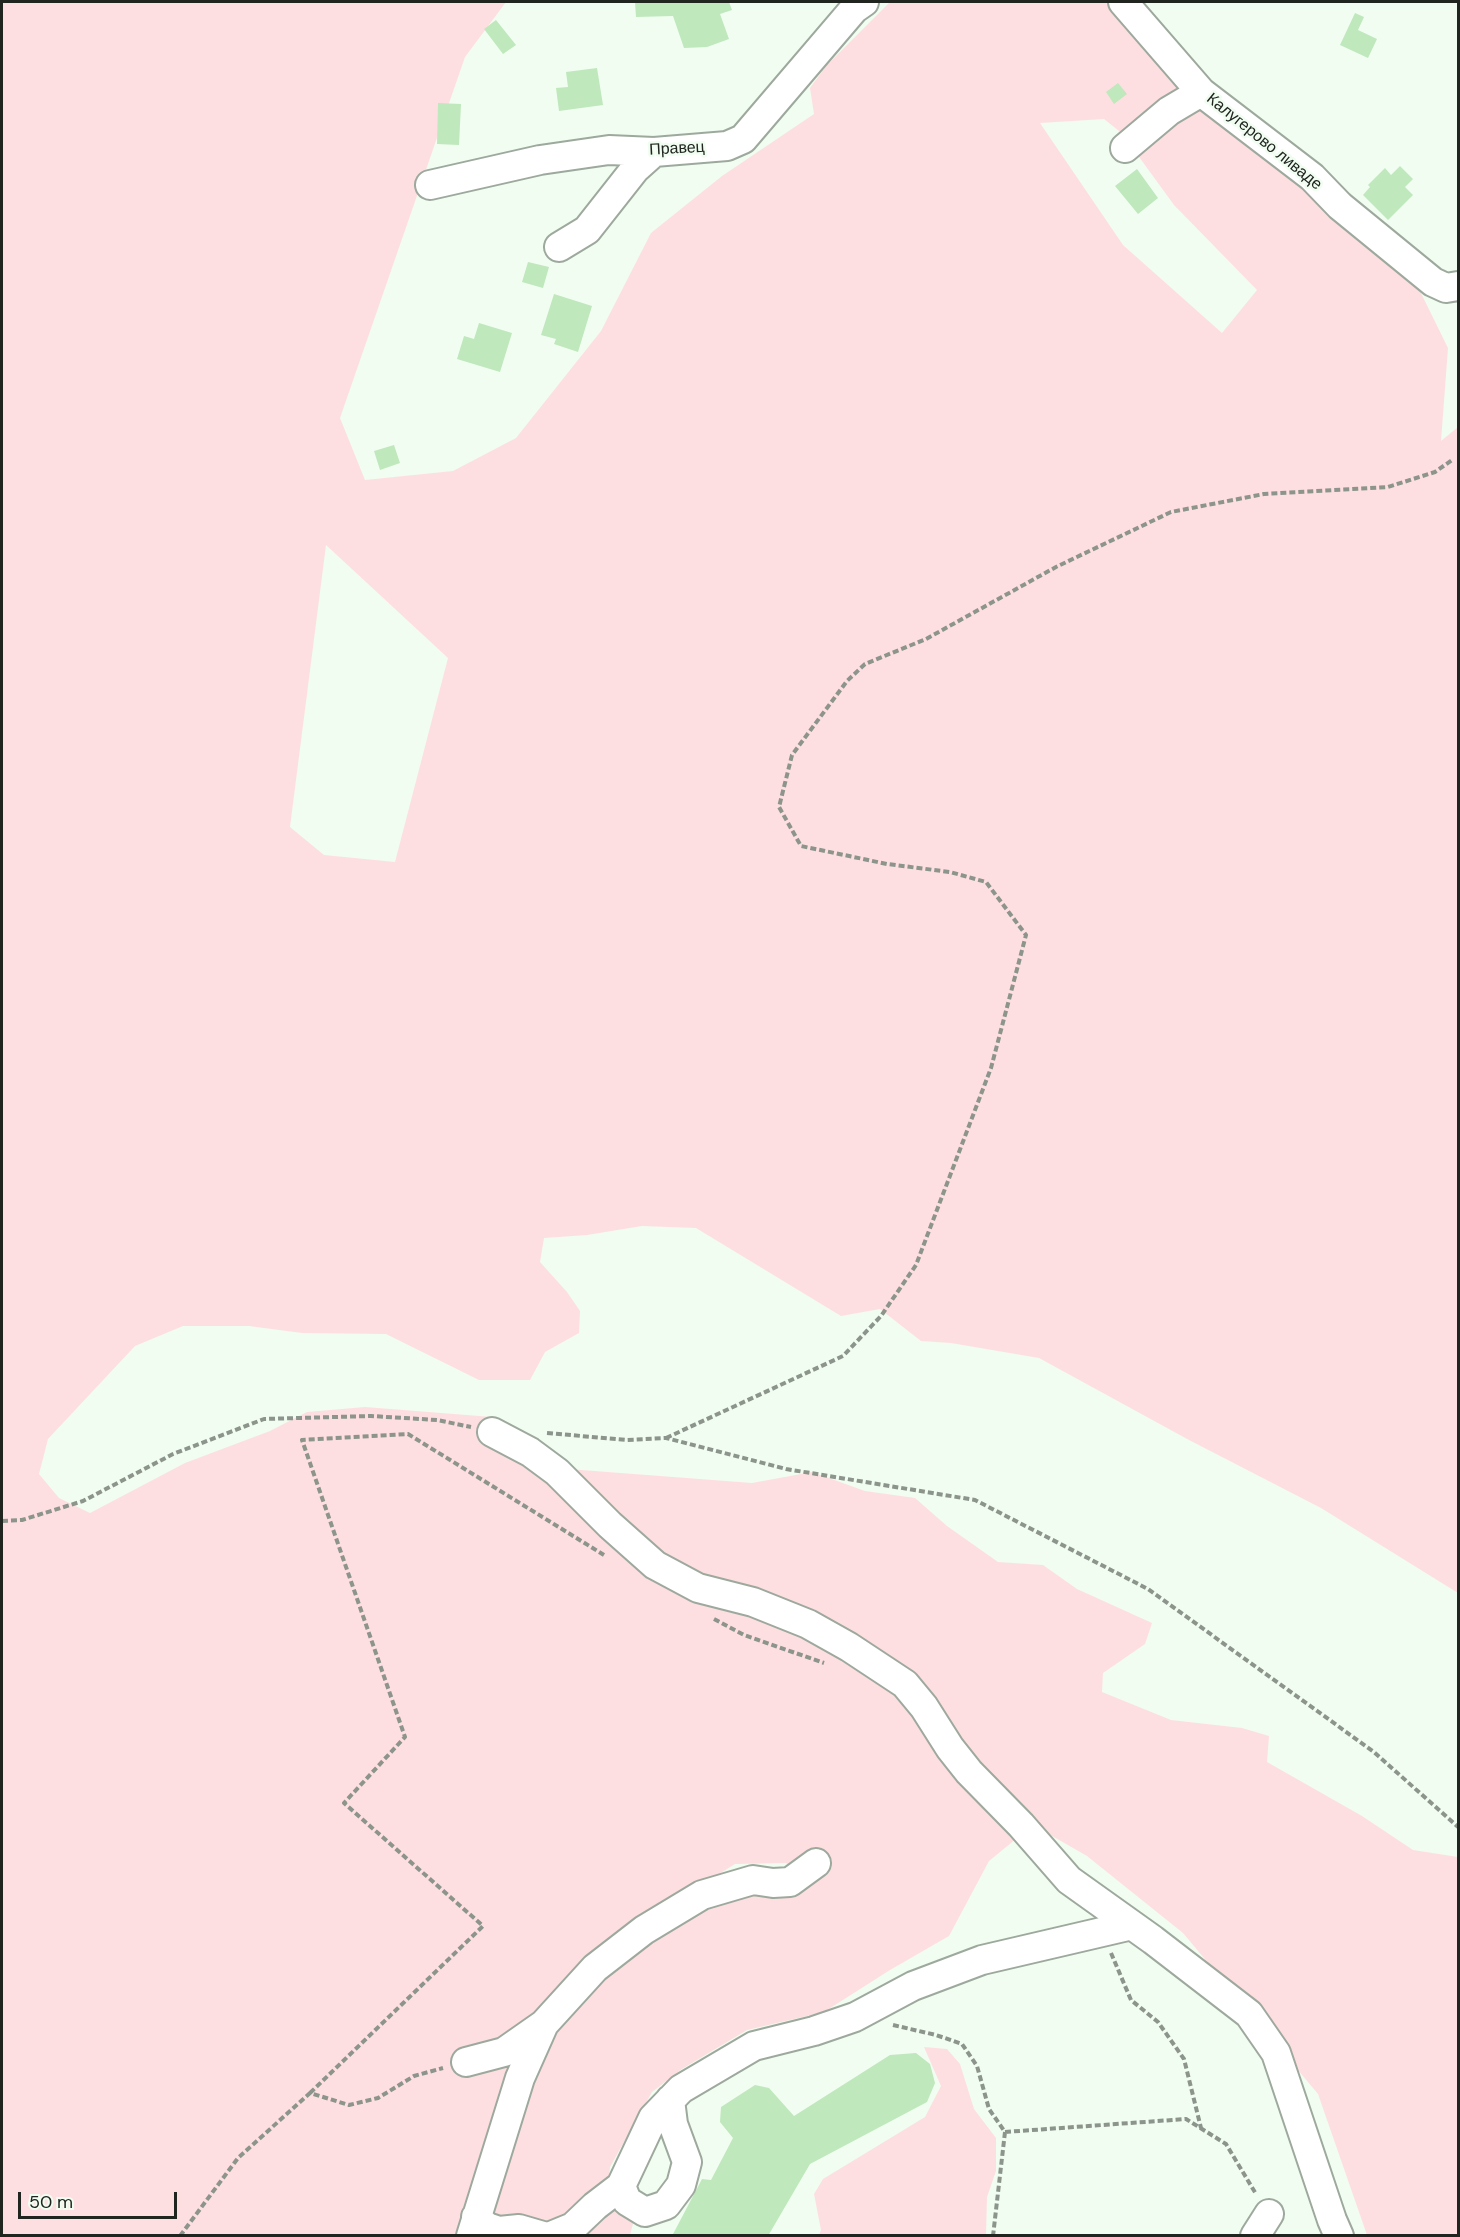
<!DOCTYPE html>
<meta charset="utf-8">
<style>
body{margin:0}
#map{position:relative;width:1460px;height:2237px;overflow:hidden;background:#f1fdf0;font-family:"DM Sans",sans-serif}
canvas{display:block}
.frame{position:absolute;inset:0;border:3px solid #202520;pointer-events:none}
.scale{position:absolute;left:18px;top:2192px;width:159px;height:27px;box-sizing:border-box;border:3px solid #202520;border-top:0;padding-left:8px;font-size:18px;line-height:21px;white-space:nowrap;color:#202520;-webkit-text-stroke:4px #f1fdf0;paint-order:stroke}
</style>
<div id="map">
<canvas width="1460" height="2237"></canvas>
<div class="frame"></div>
<div class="scale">50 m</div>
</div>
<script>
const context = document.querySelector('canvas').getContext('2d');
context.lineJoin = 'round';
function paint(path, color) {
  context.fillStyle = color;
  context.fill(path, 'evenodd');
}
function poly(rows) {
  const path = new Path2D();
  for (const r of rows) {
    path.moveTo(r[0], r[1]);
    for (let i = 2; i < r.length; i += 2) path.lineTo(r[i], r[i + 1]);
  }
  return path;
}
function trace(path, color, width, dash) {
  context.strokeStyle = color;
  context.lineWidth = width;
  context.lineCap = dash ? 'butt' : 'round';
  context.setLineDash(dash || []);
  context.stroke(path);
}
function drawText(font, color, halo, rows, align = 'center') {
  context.font = font + ' "DM Sans",sans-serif';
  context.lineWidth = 5;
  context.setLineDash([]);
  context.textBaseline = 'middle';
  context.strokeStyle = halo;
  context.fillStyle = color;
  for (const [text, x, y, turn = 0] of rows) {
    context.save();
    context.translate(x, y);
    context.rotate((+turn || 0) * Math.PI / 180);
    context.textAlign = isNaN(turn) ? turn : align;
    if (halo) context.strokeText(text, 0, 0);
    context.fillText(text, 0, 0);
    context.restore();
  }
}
paint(poly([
 [2,2,506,2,465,57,340,418,365,480,453,471,516,438,601,331,651,233,722,176,814,114,810,88,826,66,890,2,1116,2,1183,85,1124,135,1104,119,1040,123,1123,245,1222,333,1257,290,1174,205,1134,150,1164,122,1207,107,1336,213,1417,285,1448,348,1441,441,1458,427,1458,1593,1321,1508,1189,1440,1039,1358,951,1343,921,1341,880,1309,841,1316,696,1228,642,1226,587,1235,544,1238,540,1262,567,1292,580,1311,579,1333,545,1352,530,1380,479,1380,386,1334,302,1333,249,1326,183,1326,135,1346,48,1439,39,1474,59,1498,90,1513,185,1463,270,1431,307,1412,365,1407,492,1417,533,1442,568,1469,752,1483,812,1472,865,1491,915,1498,947,1526,998,1562,1043,1565,1077,1589,1152,1623,1145,1644,1103,1673,1102,1692,1171,1720,1242,1728,1269,1736,1267,1762,1362,1816,1413,1850,1458,1857,1458,2235,1367,2235,1318,2094,1183,1933,1087,1856,1033,1825,989,1861,949,1936,890,1970,824,2012,747,2030,682,2069,652,2092,610,2167,608,2188,568,2223,496,2223,486,2208,531,2071,562,2014,638,1946,710,1899,805,1877,786,1863,735,1864,661,1910,536,2017,488,2131,460,2235,2,2236],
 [326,545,448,658,395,862,324,855,290,827],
 [924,2047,947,2049,960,2064,974,2109,996,2138,996,2171,987,2197,986,2235,819,2235,821,2230,814,2194,823,2179,925,2117,941,2086],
 [615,2199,634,2220,630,2235,567,2236]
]), '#fedfe1');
paint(poly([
 [635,2,729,2,732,10,720,14,729,39,707,47,684,48,673,16,636,17],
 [1355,13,1364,17,1358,30,1377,39,1368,58,1340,45],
 [496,20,516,45,503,54,484,29],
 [597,68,603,105,559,111,556,88,568,87,566,72],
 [1118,83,1127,94,1114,104,1106,92],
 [438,103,461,104,459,145,437,144],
 [1400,166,1413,179,1405,187,1413,195,1388,220,1363,195,1370,187,1368,185,1385,168,1391,175],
 [1137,169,1158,198,1138,214,1115,186],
 [528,262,549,267,543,288,522,282],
 [554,294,592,306,578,352,554,344,556,339,541,335],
 [479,323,512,333,500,372,457,359,464,336,474,339],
 [394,445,400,463,380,470,374,451],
 [916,2053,930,2064,935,2083,927,2102,810,2164,768,2236,672,2236,702,2179,711,2180,733,2138,720,2122,721,2107,755,2085,769,2088,794,2116,890,2055]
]), '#bfe8bd');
const minor = poly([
 [1123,2,1201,92],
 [1125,148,1169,111,1201,92,1312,177,1340,206,1433,282,1446,288,1458,286],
 [430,185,540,160,609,150,654,152,727,146,743,139,854,9,864,2],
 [559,247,587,230,635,169,654,152],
 [492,1432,530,1452,557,1472,610,1525,655,1565,698,1588,753,1602,808,1624,849,1647,905,1684,924,1707,950,1748,969,1772,1021,1825,1069,1880,1153,1940,1249,2014,1276,2053,1332,2220,1339,2236],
 [466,2062,504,2052,544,2024],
 [621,2186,627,2201,645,2212,666,2205,681,2185,687,2162,673,2124,670,2100],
 [476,2217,487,2227,499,2231,519,2229,543,2236],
 [471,2236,520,2078,544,2024,595,1968,644,1930,702,1895,753,1880,773,1883,790,1882,816,1863],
 [551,2236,573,2227,595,2206,621,2186,653,2118,681,2089,754,2046,814,2031,855,2017,913,1986,982,1960,1132,1925],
 [1255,2236,1269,2214]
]);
trace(minor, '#9ea99d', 32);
trace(poly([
 [547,1433,627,1440,666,1438,786,1469,975,1500,1148,1589,1374,1752,1458,1827],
 [666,1438,843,1356,881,1316,916,1265,991,1068,1026,935,986,882,950,872,887,864,801,846,779,807,792,755,847,681,865,664,926,639,1056,567,1171,512,1264,494,1388,487,1435,472,1452,460],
 [2,1521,22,1520,83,1501,173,1454,264,1419,371,1416,437,1420,471,1427],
 [714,1619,744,1635,824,1663],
 [1111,1953,1131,2000,1158,2022,1184,2059,1201,2128],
 [893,2025,936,2035,962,2044,977,2066,989,2109,1005,2132,993,2236],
 [310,2093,483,1926,344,1803,405,1737,302,1440,408,1434,604,1555],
 [1005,2132,1186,2119,1226,2144,1256,2194],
 [180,2236,238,2158,310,2093,349,2105,378,2098,414,2076,443,2068]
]), '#8c948b', 4, [6, 3]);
trace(minor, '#fff', 28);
drawText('16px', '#202520', '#f1fdf0', [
 ["Калугерово ливаде",1264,142,39],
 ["Правец",677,149,-3]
]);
</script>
